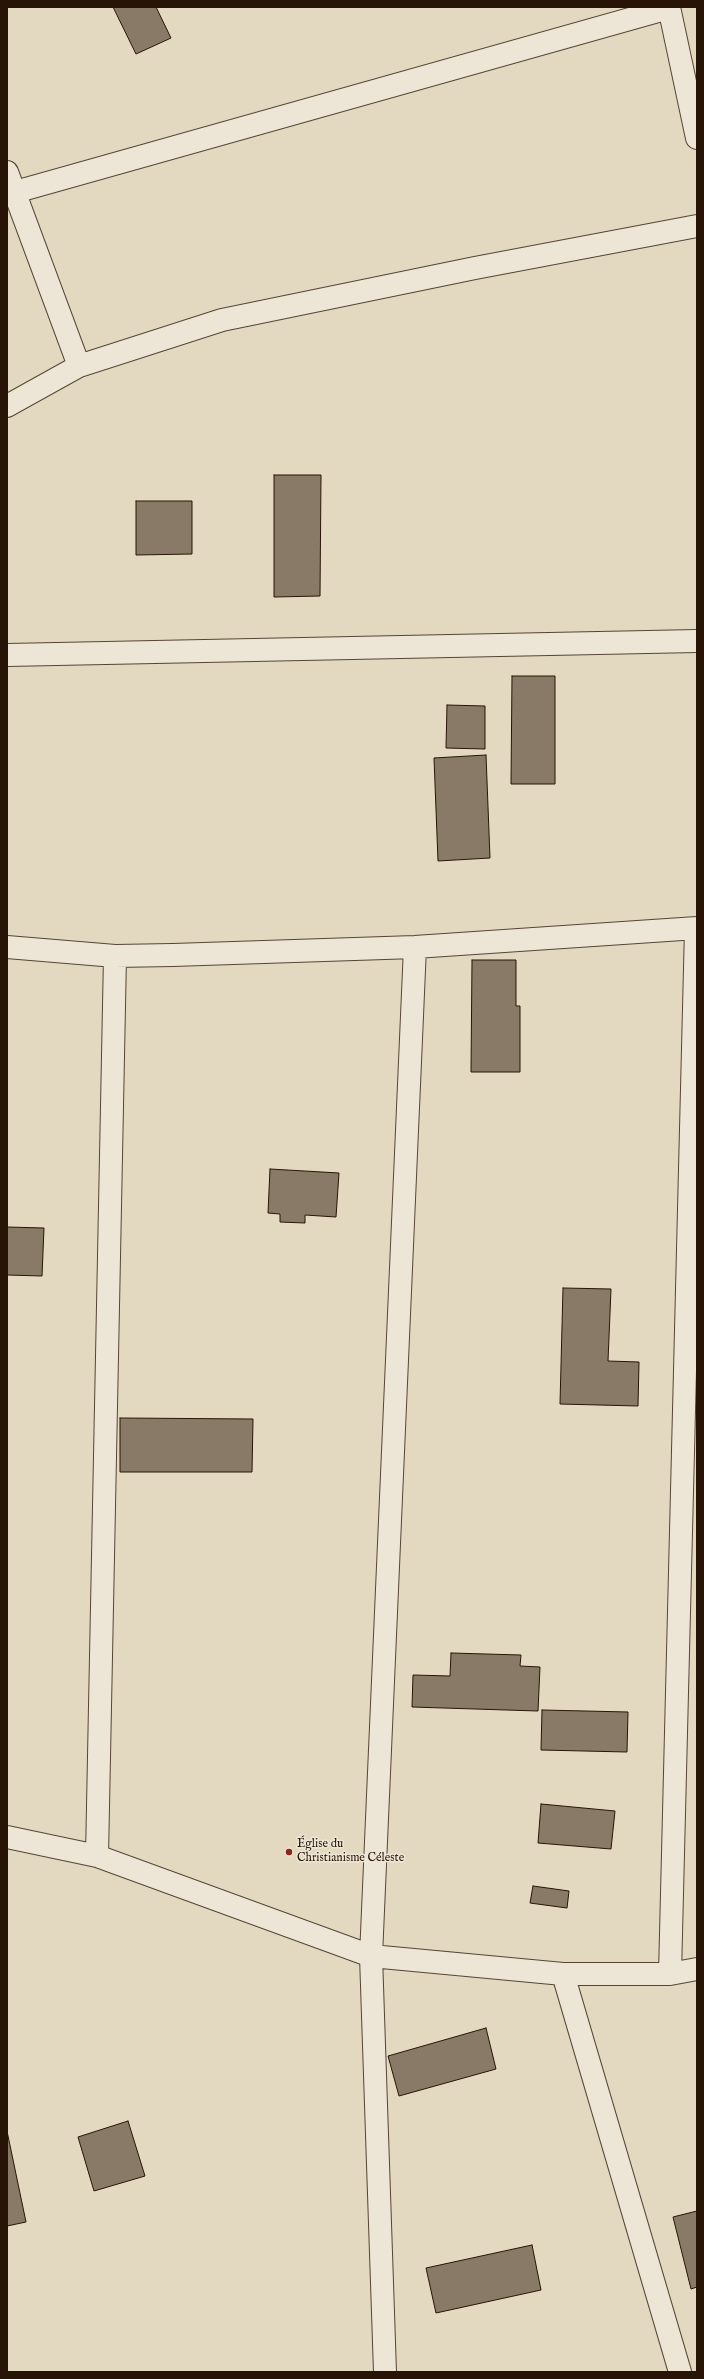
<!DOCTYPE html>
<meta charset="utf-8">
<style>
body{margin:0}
#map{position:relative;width:704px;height:2379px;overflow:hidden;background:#e3d8c0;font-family:"IM FELL English",serif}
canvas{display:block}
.frame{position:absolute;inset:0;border:8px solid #271406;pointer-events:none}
</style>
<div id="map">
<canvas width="704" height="2379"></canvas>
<div class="frame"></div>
</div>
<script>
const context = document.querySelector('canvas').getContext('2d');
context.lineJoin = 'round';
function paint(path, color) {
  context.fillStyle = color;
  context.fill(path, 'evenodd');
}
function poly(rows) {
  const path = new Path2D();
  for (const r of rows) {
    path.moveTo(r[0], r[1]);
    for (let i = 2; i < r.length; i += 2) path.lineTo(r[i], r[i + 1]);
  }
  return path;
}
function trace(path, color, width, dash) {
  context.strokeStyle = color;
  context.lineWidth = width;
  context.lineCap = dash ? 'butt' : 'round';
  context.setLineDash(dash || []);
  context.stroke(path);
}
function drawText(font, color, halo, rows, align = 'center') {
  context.font = font + ' "IM FELL English",serif';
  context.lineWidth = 3;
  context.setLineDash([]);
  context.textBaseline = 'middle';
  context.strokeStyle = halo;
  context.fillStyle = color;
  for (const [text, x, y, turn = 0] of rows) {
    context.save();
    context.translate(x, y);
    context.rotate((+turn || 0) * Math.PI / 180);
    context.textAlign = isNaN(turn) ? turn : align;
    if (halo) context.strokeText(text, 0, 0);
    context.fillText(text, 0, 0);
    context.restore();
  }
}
const building = poly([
 [113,7,156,7,171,38,136,54,113,7],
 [274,475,321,475,320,596,274,597,274,475],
 [136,501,192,501,192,554,136,555,136,501],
 [512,676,555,676,555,784,511,784,512,676],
 [447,705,485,706,485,749,446,748,447,705],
 [486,755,490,858,438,861,434,758,486,755],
 [472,960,516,960,516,1006,520,1006,520,1072,471,1072,472,960],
 [270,1169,339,1173,336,1217,305,1215,305,1223,280,1222,280,1214,268,1213,270,1169],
 [7,1227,44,1228,42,1276,7,1275,7,1227],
 [563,1288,611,1289,608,1361,639,1362,638,1406,560,1404,563,1288],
 [120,1418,253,1419,252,1472,120,1472,120,1418],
 [451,1653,521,1655,520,1666,540,1667,538,1711,412,1707,413,1675,450,1676,451,1653],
 [542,1710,628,1712,627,1752,541,1750,542,1710],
 [541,1804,615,1811,611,1849,538,1843,541,1804],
 [533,1886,569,1891,567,1908,530,1903,533,1886],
 [486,2028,496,2069,399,2096,388,2056,486,2028],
 [128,2121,145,2176,94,2191,78,2137,128,2121],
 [7,2131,26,2222,7,2226,7,2131],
 [697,2211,697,2287,691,2289,673,2217,697,2211],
 [532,2245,541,2290,436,2313,426,2268,532,2245]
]);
paint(building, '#897a67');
trace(building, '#271406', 1);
const street = poly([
 [669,7,697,138],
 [7,172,79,366],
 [15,192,669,8],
 [7,406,79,366,222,320,475,268,697,226],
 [7,655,697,641],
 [7,947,115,956,173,955,415,947,697,928],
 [7,1837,97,1856,371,1956,563,1974,670,1974,697,1969],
 [97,1856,115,956],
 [563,1974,680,2372],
 [670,1974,696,928],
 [385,2372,371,1956,415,947]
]);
trace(street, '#564534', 24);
trace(street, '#ede6d6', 22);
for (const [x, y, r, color] of [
 [289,1852,4,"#8f2418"]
]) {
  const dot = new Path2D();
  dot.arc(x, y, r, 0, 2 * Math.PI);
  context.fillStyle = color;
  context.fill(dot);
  trace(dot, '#ede6d6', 1.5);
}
drawText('12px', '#271406', '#ede6d6', [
 ["Église du",297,1845],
 ["Christianisme Céleste",297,1859]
], 'left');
</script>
